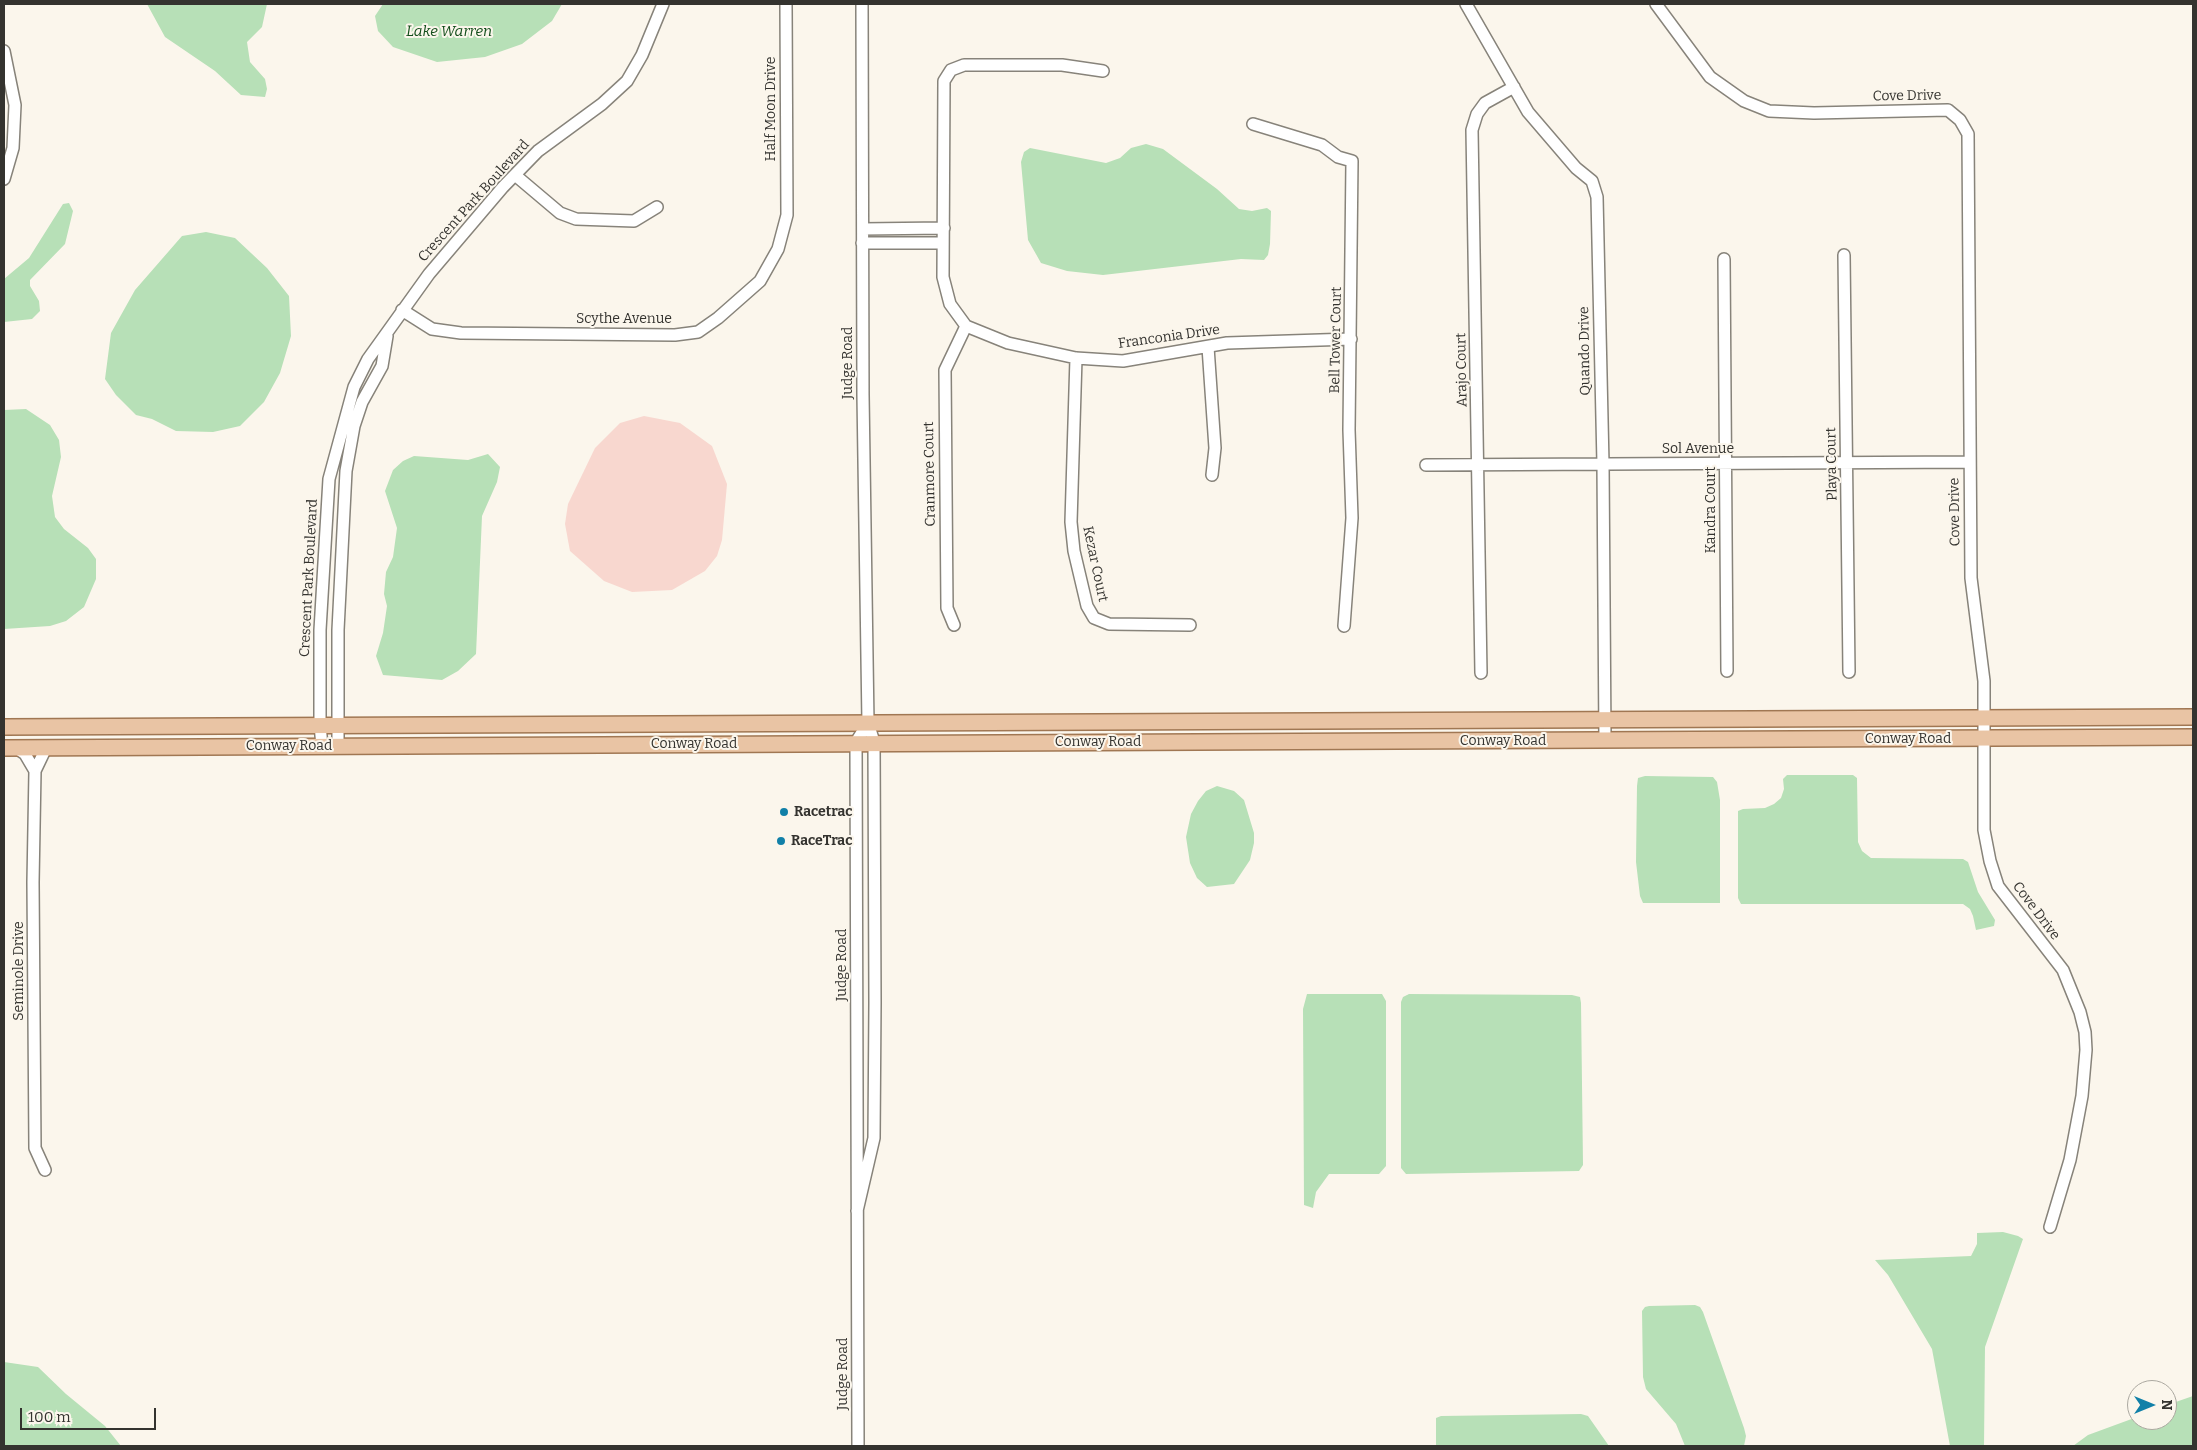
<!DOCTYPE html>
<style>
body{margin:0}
#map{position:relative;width:2197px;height:1450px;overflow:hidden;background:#fbf6ec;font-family:Bitter,serif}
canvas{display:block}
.frame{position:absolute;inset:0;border:5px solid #34332f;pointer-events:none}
.north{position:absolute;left:2127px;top:1380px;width:50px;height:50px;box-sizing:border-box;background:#fbf6ec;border:1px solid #aba8a0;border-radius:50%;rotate:90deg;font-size:14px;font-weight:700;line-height:20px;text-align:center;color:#34332f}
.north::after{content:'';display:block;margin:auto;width:18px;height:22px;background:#1180a8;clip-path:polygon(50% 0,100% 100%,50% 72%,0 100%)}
.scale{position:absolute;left:20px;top:1408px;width:136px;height:22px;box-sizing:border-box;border:2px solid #34332f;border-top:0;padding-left:6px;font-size:15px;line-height:18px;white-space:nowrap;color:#34332f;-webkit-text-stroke:4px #fbf6ec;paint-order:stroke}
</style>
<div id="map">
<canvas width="2197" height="1450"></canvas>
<div class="frame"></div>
<div class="north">N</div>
<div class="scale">100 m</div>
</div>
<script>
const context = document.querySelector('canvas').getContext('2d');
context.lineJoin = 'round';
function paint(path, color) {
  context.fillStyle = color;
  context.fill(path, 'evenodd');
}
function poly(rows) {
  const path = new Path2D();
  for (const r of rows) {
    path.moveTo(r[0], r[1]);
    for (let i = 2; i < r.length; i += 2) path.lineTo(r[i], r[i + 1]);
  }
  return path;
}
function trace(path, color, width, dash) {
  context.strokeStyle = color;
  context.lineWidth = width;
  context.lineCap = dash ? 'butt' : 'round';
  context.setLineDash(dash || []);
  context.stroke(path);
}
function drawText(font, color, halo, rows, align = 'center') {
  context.font = font + ' Bitter,serif';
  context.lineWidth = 4;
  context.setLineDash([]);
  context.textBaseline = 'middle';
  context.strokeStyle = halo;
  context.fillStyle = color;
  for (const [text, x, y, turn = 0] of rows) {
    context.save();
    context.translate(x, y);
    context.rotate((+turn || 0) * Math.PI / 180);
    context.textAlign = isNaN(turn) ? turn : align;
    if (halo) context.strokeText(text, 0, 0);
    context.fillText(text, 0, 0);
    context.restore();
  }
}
paint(poly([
 [644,416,680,423,712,446,727,484,722,540,717,556,705,571,672,590,632,592,604,581,570,551,565,524,568,504,595,448,620,423]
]), '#f8d7cf');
paint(poly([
 [147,4,267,4,262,27,247,42,250,62,265,79,267,89,265,97,241,95,215,71,165,37],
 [383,4,562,4,552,21,522,44,485,57,437,62,393,47,378,31,375,16],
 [1146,144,1163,149,1217,189,1239,209,1252,211,1267,208,1271,211,1270,244,1268,255,1264,260,1241,259,1103,275,1067,271,1041,263,1028,240,1021,162,1024,152,1030,148,1106,163,1120,158,1131,148],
 [69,203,73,211,65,244,30,280,30,286,39,301,40,311,32,319,4,322,4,279,29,258,63,204],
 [206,232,235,238,267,268,289,296,291,336,280,373,264,402,240,426,213,432,176,431,152,419,136,415,116,395,105,379,111,333,135,290,182,236],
 [26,409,50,425,59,440,61,457,52,496,55,517,64,529,88,548,96,559,96,579,84,607,66,621,50,626,4,629,4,410],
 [488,454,500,467,497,482,482,516,476,654,458,671,442,680,383,675,376,656,383,633,387,606,384,594,386,572,393,557,397,528,385,491,393,470,403,461,414,456,468,460],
 [1787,775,1853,775,1857,778,1858,842,1862,851,1871,858,1963,859,1968,862,1978,892,1995,920,1994,926,1976,930,1973,916,1970,909,1963,904,1741,904,1738,898,1738,811,1743,809,1765,808,1774,804,1781,798,1784,789,1783,779],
 [1645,776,1713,777,1717,782,1720,800,1720,903,1643,903,1640,896,1636,862,1637,786,1638,778],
 [1217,786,1234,791,1244,800,1254,833,1254,843,1250,860,1234,884,1207,887,1197,878,1190,863,1186,837,1191,814,1198,801,1206,791],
 [1307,994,1382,994,1386,1001,1386,1166,1379,1174,1329,1174,1316,1192,1313,1208,1304,1205,1303,1009],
 [1409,994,1572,995,1580,997,1581,1003,1583,1165,1579,1171,1406,1174,1401,1168,1401,1002,1403,997],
 [2003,1232,2018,1236,2023,1239,1985,1347,1984,1446,1950,1446,1932,1349,1888,1275,1875,1260,1971,1256,1977,1244,1977,1233],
 [1695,1305,1700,1307,1703,1312,1744,1428,1746,1436,1744,1446,1685,1446,1676,1424,1646,1389,1643,1377,1642,1311,1645,1307,1649,1306],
 [4,1362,38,1367,66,1394,105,1426,121,1446,4,1446],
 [2193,1396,2193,1446,2073,1446,2088,1435,2137,1417,2137,1420,2167,1420,2167,1405],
 [1581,1414,1588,1416,1609,1446,1436,1446,1436,1418,1441,1416]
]), '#b7e0b7');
const minor = poly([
 [1466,4,1528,112,1576,168,1592,181,1597,197,1603,464,1605,741],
 [1656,4,1710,77,1744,101,1769,111,1814,113,1948,110,1960,120,1968,134,1971,578,1984,681,1984,830,1990,861,1998,886,2063,970,2080,1012,2085,1032,2086,1050,2082,1096,2070,1160,2050,1227],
 [4,51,15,105,13,148,4,179],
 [1103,71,1062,65,964,65,951,70,944,81,943,277,950,304,966,326,1008,343,1076,358,1123,361,1227,343,1351,339],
 [1253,124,1322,145,1338,157,1352,161,1349,430,1352,518,1344,626],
 [515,175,560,213,576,219,634,221,657,207],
 [863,229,944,228],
 [862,243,943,243],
 [1844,255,1849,672],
 [1724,259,1727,671],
 [402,310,432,329,461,333,675,335,698,332,718,318,760,281,778,249,787,215,786,4],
 [1208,347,1215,448,1212,475],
 [1076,358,1071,522,1074,551,1087,606,1094,618,1109,624,1190,625],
 [1426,465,1970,462],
 [954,625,947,608,945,370,966,326],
 [1481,673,1472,130,1477,114,1485,103,1514,87],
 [322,746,320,725,320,630,329,479,354,387,368,359,429,274,503,187,538,151,602,104,627,81,642,55,663,4],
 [338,746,338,630,346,471,354,426,362,402,382,366,387,336],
 [16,748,25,754,35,771],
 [45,1170,35,1148,33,882,35,771,46,748],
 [857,1211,874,1138,875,1003,874,742,868,723,863,395,862,4],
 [858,1446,856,742,868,723]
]);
const major = poly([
 [4,727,2193,717],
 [4,748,2193,737]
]);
trace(minor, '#87837a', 14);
trace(major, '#a07753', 18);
trace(minor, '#fff', 11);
trace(major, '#e9c4a4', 15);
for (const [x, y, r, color] of [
 [784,812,5,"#1180a8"],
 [781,841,5,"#1180a8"]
]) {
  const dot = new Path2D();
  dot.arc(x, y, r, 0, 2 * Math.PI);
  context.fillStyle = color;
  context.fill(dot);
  trace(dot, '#fbf6ec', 2);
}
drawText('14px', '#34332f', '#fbf6ec', [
 ["Cove Drive",1907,96,-1],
 ["Half Moon Drive",771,109,-90],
 ["Crescent Park Boulevard",474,201,-48],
 ["Scythe Avenue",624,319],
 ["Franconia Drive",1169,337,-8],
 ["Bell Tower Court",1336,340,-89],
 ["Quando Drive",1585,351,-91],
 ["Judge Road",848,363,-90],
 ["Arajo Court",1462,370,-91],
 ["Sol Avenue",1698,449],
 ["Playa Court",1832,464,-91],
 ["Cranmore Court",930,474,-91],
 ["Kandra Court",1711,510,-90],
 ["Cove Drive",1955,512,-91],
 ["Kezar Court",1095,564,78],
 ["Crescent Park Boulevard",309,578,-87],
 ["Conway Road",1908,739],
 ["Conway Road",1503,741],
 ["Conway Road",1098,742],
 ["Conway Road",694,744],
 ["Conway Road",289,746],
 ["Cove Drive",2036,911,53],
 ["Judge Road",842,965,-90],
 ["Seminole Drive",19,971,-90],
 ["Judge Road",843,1374,-90]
]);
drawText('bold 14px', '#34332f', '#fbf6ec', [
 ["Racetrac",794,812],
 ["RaceTrac",791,841]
], 'left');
drawText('italic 15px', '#124d1a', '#fbf6ec', [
 ["Lake Warren",449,32]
]);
</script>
